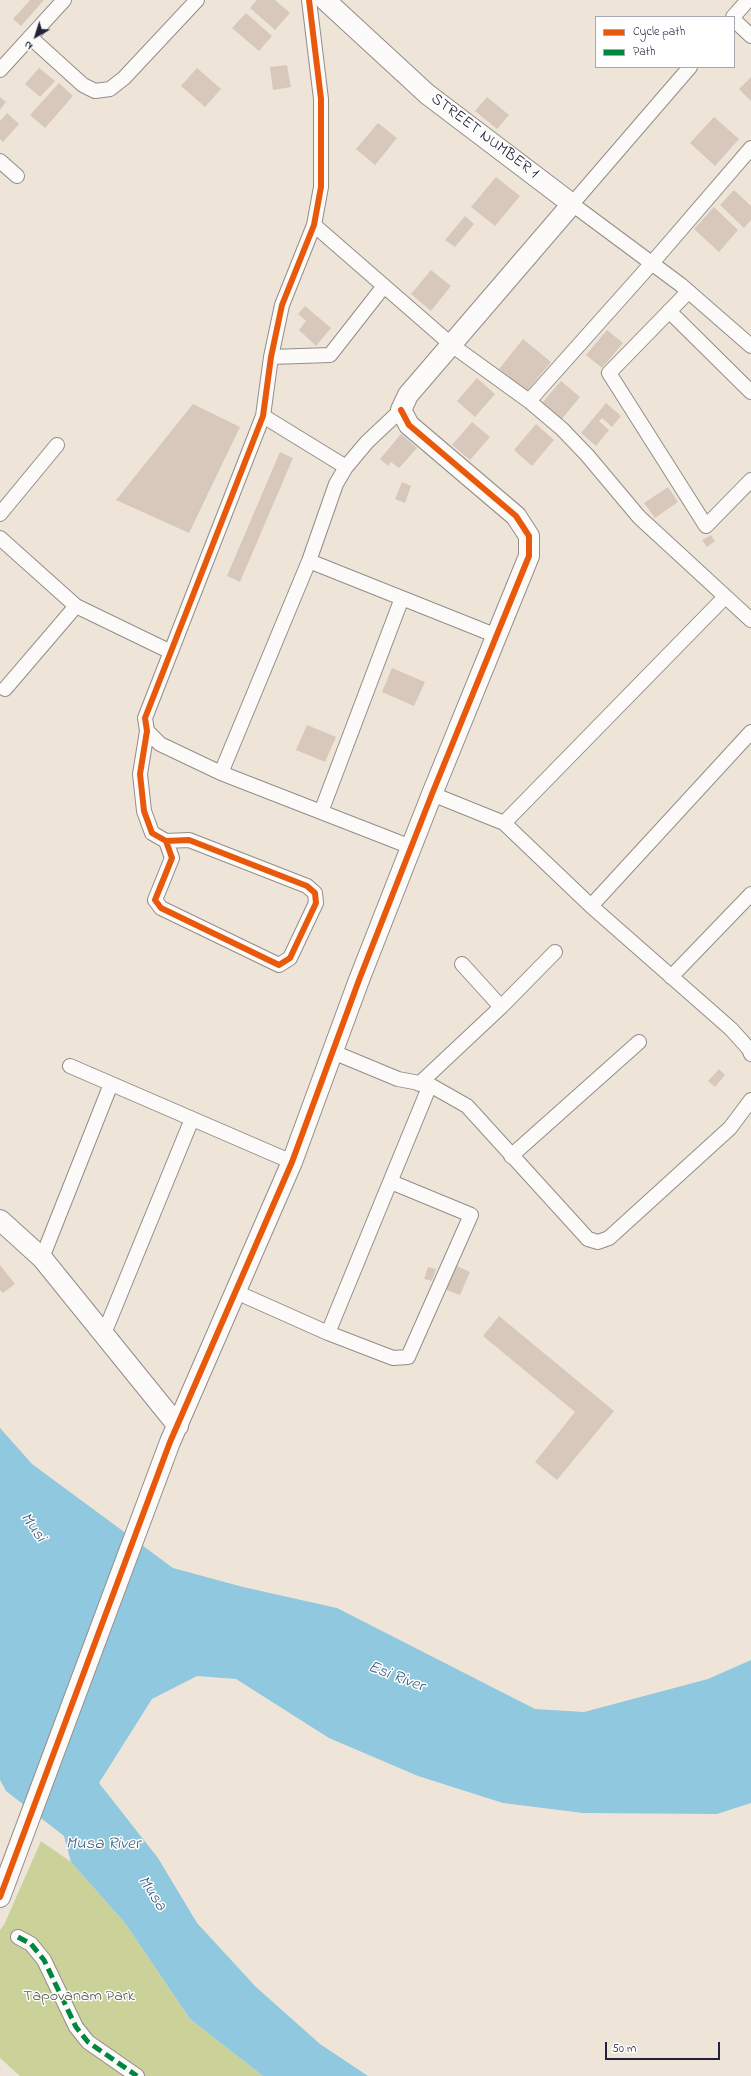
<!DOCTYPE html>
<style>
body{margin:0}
#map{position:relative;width:751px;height:2076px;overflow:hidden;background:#eee5d8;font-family:"Indie Flower",sans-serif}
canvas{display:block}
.legend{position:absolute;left:595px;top:16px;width:140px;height:52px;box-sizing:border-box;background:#fff;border:1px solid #a7a7b1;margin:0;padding:5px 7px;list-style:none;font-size:12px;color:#22223b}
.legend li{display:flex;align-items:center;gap:8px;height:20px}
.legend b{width:20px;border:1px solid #a7a7b1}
.north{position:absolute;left:16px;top:16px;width:40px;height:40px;-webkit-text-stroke:3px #fff;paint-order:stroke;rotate:219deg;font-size:11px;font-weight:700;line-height:16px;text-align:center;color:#22223b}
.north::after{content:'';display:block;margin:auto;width:14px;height:18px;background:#22223b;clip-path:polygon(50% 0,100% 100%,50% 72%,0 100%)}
.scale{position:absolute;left:605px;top:2042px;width:115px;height:18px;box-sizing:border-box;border:2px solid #22223b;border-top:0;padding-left:5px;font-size:12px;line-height:14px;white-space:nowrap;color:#22223b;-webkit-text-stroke:3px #fff;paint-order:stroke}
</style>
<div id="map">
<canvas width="751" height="2076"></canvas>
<ul class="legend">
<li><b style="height:5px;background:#e8590c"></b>Cycle path</li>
<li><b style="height:5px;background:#00873e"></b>Path</li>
</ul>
<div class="north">N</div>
<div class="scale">50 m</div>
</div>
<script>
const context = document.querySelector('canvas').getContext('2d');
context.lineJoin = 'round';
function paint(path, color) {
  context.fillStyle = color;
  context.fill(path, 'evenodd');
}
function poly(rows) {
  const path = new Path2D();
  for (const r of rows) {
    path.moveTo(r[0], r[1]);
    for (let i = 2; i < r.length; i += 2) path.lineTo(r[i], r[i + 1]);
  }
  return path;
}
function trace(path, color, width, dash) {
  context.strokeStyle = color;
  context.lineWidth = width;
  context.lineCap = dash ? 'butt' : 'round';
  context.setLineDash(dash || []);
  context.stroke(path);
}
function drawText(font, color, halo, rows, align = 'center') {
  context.font = font + ' "Indie Flower",sans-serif';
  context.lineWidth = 3;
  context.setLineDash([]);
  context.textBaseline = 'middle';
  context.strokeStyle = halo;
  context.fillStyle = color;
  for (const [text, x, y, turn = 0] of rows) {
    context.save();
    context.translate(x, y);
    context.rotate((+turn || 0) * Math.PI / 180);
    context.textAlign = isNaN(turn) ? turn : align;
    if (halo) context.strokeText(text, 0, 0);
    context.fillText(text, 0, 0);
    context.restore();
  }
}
paint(poly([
 [41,1841,71,1862,125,1923,190,2019,263,2076,20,2076,0,2058,0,1930,4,1925]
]), '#cad29a');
paint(poly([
 [0,1428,32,1464,173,1568,243,1587,337,1608,535,1709,584,1712,708,1679,751,1660,751,1803,717,1814,583,1813,503,1803,418,1776,329,1738,236,1679,197,1676,152,1699,99,1783,158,1858,197,1923,256,1987,320,2044,368,2076,263,2076,190,2019,125,1923,71,1862,64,1836,6,1791,0,1780]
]), '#90c8e0');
paint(poly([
 [30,0,44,0,21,26,13,19],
 [257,0,275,0,290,13,275,30,250,8],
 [246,13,272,36,259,51,232,28],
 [287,65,291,87,273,90,270,67],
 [39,68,55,81,40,97,25,84],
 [197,68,221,89,205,107,181,86],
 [751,77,751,101,739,89],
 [59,83,73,96,45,128,30,115],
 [0,97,6,102,0,110],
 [487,97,509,115,497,129,475,111],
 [7,113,19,124,3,142,0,139,0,121],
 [714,117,739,139,715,166,690,143],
 [378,123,397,138,375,165,356,149],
 [496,177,520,196,495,226,471,207],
 [734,190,751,206,751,220,744,228,720,205],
 [714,207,738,230,719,252,694,229],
 [465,216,474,224,455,247,445,240],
 [431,270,451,286,431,311,411,294],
 [305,306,331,328,316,346,299,330,306,321,298,314],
 [607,330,623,343,602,368,586,355],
 [523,339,551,362,526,392,499,369],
 [477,378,495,394,475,417,457,401],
 [561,381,580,397,561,420,541,404],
 [606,403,621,416,612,427,602,418,599,421,609,430,596,446,581,433],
 [193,404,240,427,189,533,116,500],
 [472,422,490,437,470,460,452,445],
 [536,424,554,440,532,466,514,450],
 [401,434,417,448,399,468,391,462,388,466,380,459],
 [280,452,293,458,240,582,227,576],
 [402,482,411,486,405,503,395,499],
 [668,487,678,502,655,518,644,503],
 [711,535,715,541,707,547,702,540],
 [392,668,425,682,414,706,382,692],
 [307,725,336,737,325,762,296,750],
 [719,1069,725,1075,715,1087,708,1081],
 [0,1265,15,1284,3,1293,0,1290],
 [455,1265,470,1272,460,1295,444,1289],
 [428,1267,436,1269,432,1281,424,1279],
 [499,1316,614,1411,557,1480,535,1462,575,1412,483,1336]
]), '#d7c8bb');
const street = poly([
 [733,17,748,0],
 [734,20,751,36],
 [30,37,83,85,95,91,110,89,124,78,197,0],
 [690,67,572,204,681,285,751,346],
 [0,70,64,0],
 [0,161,17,176],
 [314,225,453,346,529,401,562,429,587,455,639,517,751,620],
 [688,292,609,373,706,526,751,480],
 [669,311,751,392],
 [271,357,330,355,384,286],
 [529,401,652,263,751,148],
 [263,416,346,467],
 [0,514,57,445],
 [0,538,76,606,171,652],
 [309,561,497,636],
 [5,689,76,606],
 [147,731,160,744,221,773,411,847],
 [221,773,309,561,336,484,346,467,367,442,401,410],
 [432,794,504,823,591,906,731,1029,749,1049,751,1054],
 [321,812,402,598],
 [504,823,725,597],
 [166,841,189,840,307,886,315,893,316,903,290,958,279,965,161,908,155,900,172,858,166,841,152,833,144,811,140,774,147,731,145,718,263,416,271,357,282,305,314,225,321,187,321,99,309,0],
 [591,906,751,732],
 [462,964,501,1007],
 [671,977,751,894],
 [333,1052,398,1079,430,1085,467,1106,588,1239,598,1242,609,1238,730,1128,751,1100],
 [70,1066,292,1162],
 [419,1084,501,1007,555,952],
 [511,1156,639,1042],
 [42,1258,111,1084],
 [236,1292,328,1333,393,1358,408,1357,471,1215,391,1182],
 [328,1333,430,1085],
 [103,1336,192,1119],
 [18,1937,31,1944,44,1960,76,2027,88,2042,137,2076]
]);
const secondary = poly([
 [0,1220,42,1258,178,1426],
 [0,1897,170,1442,292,1162,359,980,432,794,529,556,529,536,516,516,409,425,401,410,408,395,572,204,427,94,325,0]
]);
trace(street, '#928d8a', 16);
trace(secondary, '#928d8a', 22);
trace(street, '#fcfbf9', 14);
trace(secondary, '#fcfbf9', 20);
trace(poly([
 [18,1937,31,1944,44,1960,76,2027,88,2042,137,2076]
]), '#00873e', 5, [10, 5]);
trace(poly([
 [166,841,189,840,307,886,315,893,316,903,290,958,279,965,161,908,155,900,172,858,166,841,152,833,144,811,140,774,147,731,145,718,263,416,271,357,282,305,314,225,321,187,321,99,309,0],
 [0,1897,170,1442,292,1162,359,980,432,794,529,556,529,536,516,516,409,425,401,410]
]), '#e8590c', 6);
drawText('16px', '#22223b', '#fff', [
 ["STREET NUMBER 1",484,137,37]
]);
drawText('16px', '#535a4b', '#fff', [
 ["Tapovanam Park",79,1997]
]);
drawText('italic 17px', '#3e5f7f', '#fff', [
 ["Musi",32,1528,55],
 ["Esi River",396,1678,21],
 ["Musa River",103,1845],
 ["Musa",151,1894,57]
]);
</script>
